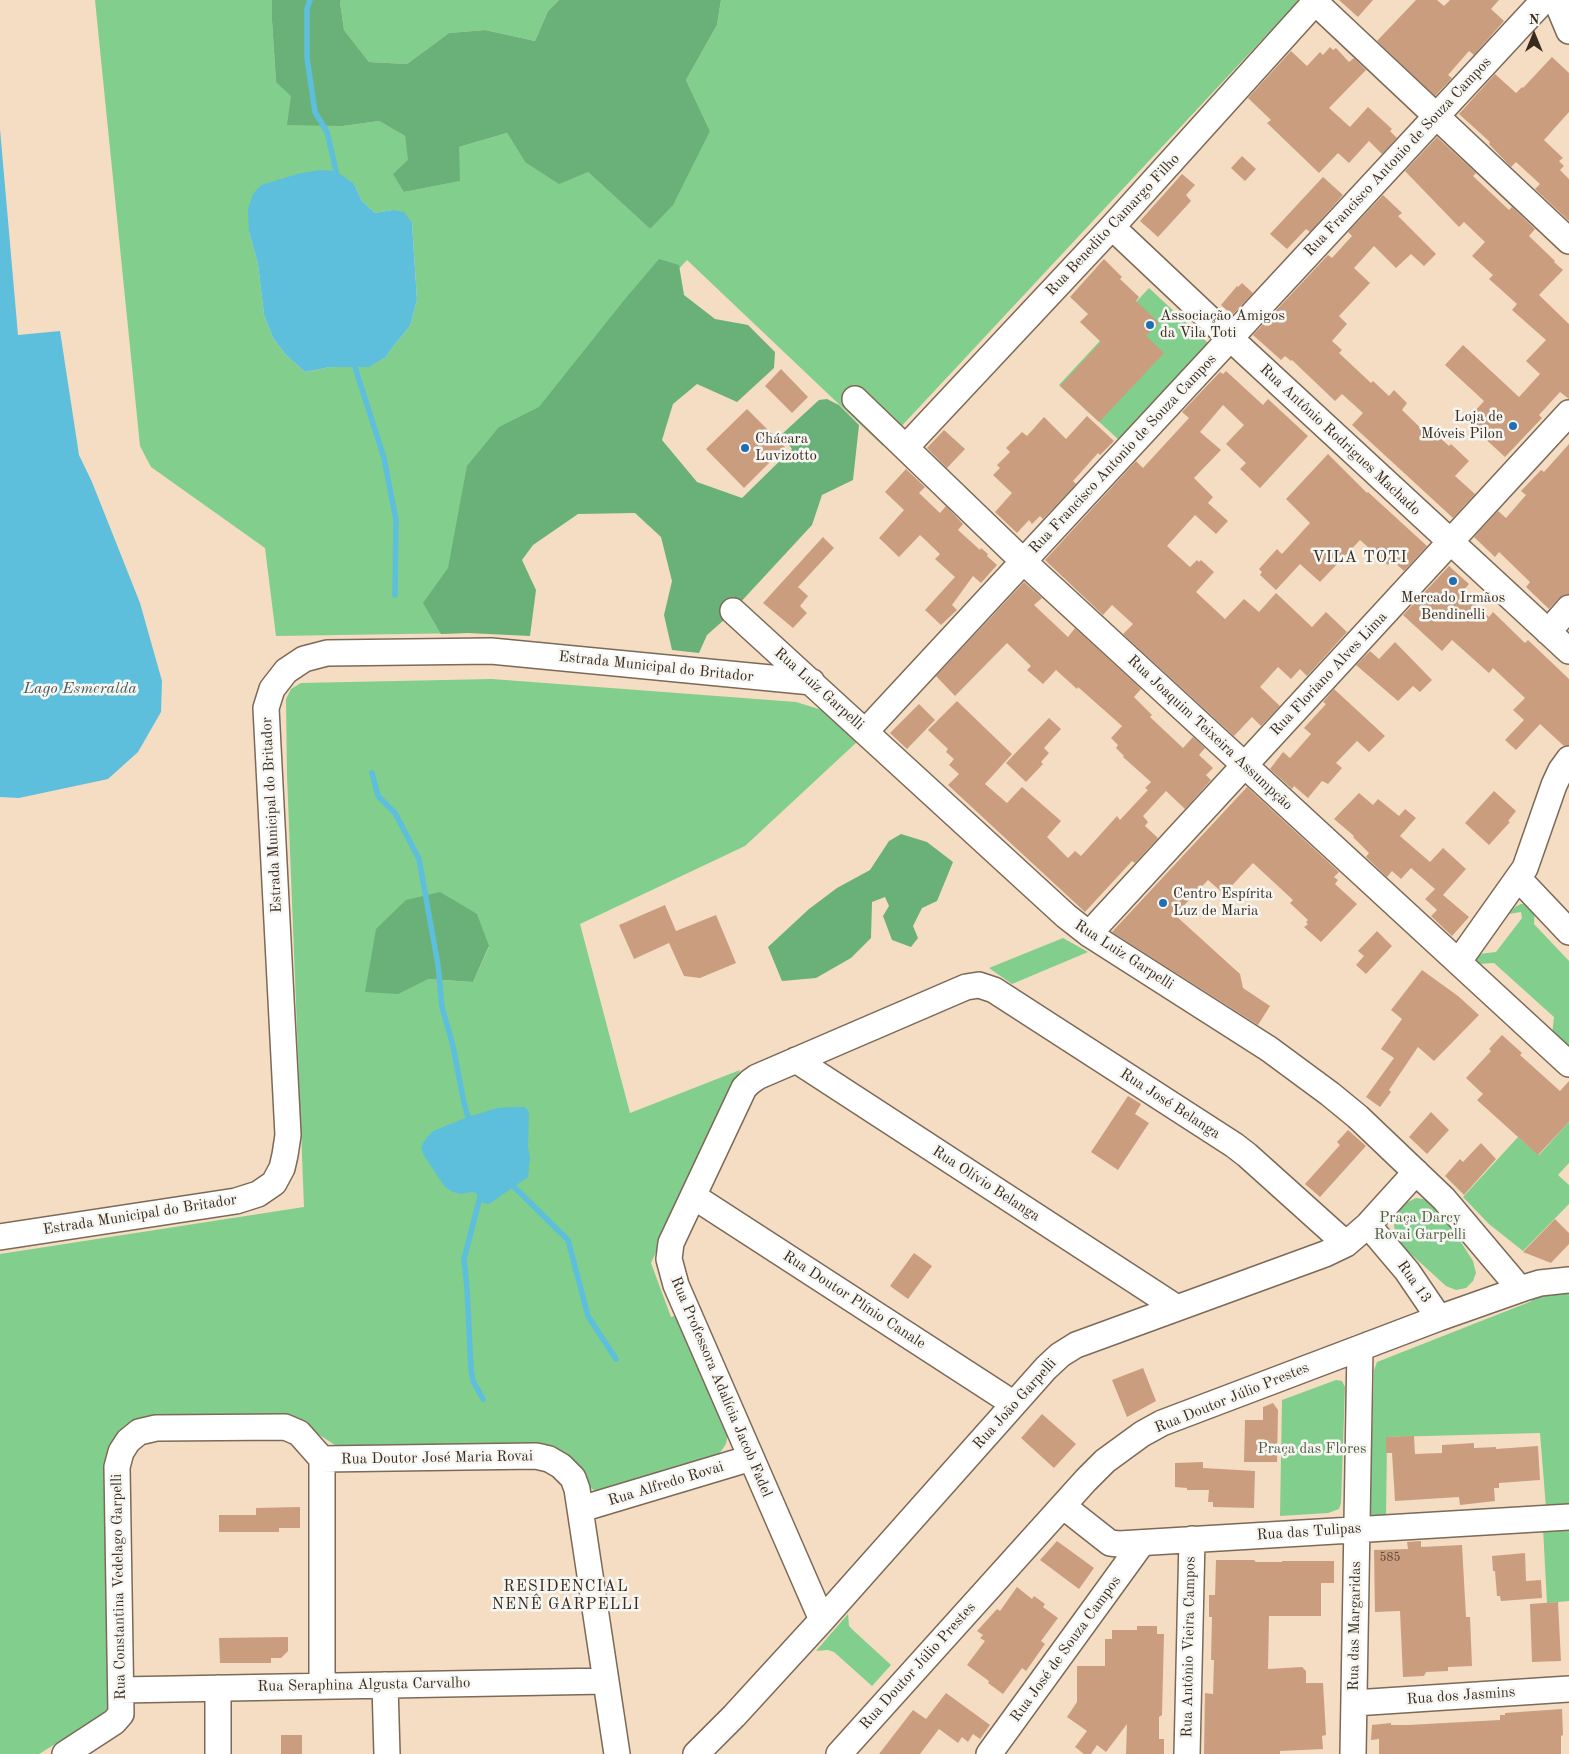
<!DOCTYPE html>
<meta charset="utf-8">
<style>
body{margin:0}
#map{position:relative;width:1569px;height:1754px;overflow:hidden;background:#f4ddc2;font-family:"Old Standard TT",serif}
canvas{display:block}
.north{position:absolute;left:1509px;top:10px;width:50px;height:50px;-webkit-text-stroke:4px #f6f6f2;paint-order:stroke;rotate:0deg;font-size:14px;font-weight:700;line-height:20px;text-align:center;color:#3b2a1e}
.north::after{content:'';display:block;margin:auto;width:18px;height:22px;background:#3b2a1e;clip-path:polygon(50% 0,100% 100%,50% 72%,0 100%)}
</style>
<div id="map">
<canvas width="1569" height="1754"></canvas>
<div class="north">N</div>
</div>
<script>
const context = document.querySelector('canvas').getContext('2d');
context.lineJoin = 'round';
function paint(path, color) {
  context.fillStyle = color;
  context.fill(path, 'evenodd');
}
function poly(rows) {
  const path = new Path2D();
  for (const r of rows) {
    path.moveTo(r[0], r[1]);
    for (let i = 2; i < r.length; i += 2) path.lineTo(r[i], r[i + 1]);
  }
  return path;
}
function trace(path, color, width, dash) {
  context.strokeStyle = color;
  context.lineWidth = width;
  context.lineCap = dash ? 'butt' : 'round';
  context.setLineDash(dash || []);
  context.stroke(path);
}
function drawText(font, color, halo, rows, align = 'center') {
  context.font = font + ' "Old Standard TT",serif';
  context.lineWidth = 5;
  context.setLineDash([]);
  context.textBaseline = 'middle';
  context.strokeStyle = halo;
  context.fillStyle = color;
  for (const [text, x, y, turn = 0] of rows) {
    context.save();
    context.translate(x, y);
    context.rotate((+turn || 0) * Math.PI / 180);
    context.textAlign = isNaN(turn) ? turn : align;
    if (halo) context.strokeText(text, 0, 0);
    context.fillText(text, 0, 0);
    context.restore();
  }
}
paint(poly([
 [95,0,272,0,272,21,276,82,343,126,379,121,405,136,409,160,404,192,459,181,459,147,507,133,525,162,588,172,650,229,710,131,686,80,717,25,721,0,1299,0,883,446,687,260,465,502,468,633,276,636,265,548,151,467,140,446],
 [354,184,362,201,375,213,392,210,412,223,417,300,410,326,392,348,386,357,368,367,330,367,305,372,286,355,273,338,264,315,258,264,249,232],
 [341,0,559,0,548,11,535,41,485,30,449,33,407,64,369,62,344,30,340,2],
 [1149,288,1208,343,1119,440,1059,385],
 [492,679,796,702,822,710,858,741,745,846,580,924,630,1113,740,1070,651,1263,671,1317,677,1315,728,1433,726,1444,717,1457,601,1492,592,1489,571,1465,338,1447,295,1419,128,1429,110,1700,107,1709,101,1716,39,1754,0,1754,0,1254,304,1207,287,775,286,699,291,689,301,683],
 [489,947,473,982,428,979],
 [1521,904,1535,905,1534,924,1569,961,1569,1052,1552,1035,1554,1017,1494,963,1477,964,1476,959,1479,954,1496,952,1522,918,1521,912,1509,914,1515,907],
 [1063,938,1088,952,1012,984,989,968],
 [1569,1122,1569,1163,1558,1175,1569,1185,1569,1204,1523,1251,1489,1224,1463,1197,1518,1137,1539,1155],
 [1416,1198,1429,1200,1439,1208,1473,1261,1476,1273,1473,1281,1466,1288,1456,1290,1446,1286,1402,1246,1396,1238,1394,1225,1398,1210,1404,1204],
 [1569,1291,1569,1506,1546,1508,1540,1433,1387,1437,1386,1519,1370,1515,1367,1510,1368,1437,1372,1437,1374,1370,1377,1362,1532,1301,1532,1296],
 [1336,1380,1342,1381,1345,1387,1341,1503,1339,1509,1328,1513,1280,1516,1282,1400],
 [1569,1527,1569,1601,1547,1603,1543,1528],
 [848,1614,849,1626,854,1631,891,1665,872,1686,834,1652,828,1650,816,1651]
]), '#82ce8d');
paint(poly([
 [272,0,341,0,340,2,344,30,369,62,407,64,449,33,485,30,535,41,548,11,559,0,721,0,717,25,686,80,710,131,673,205,650,229,588,172,559,184,525,162,507,133,459,147,460,181,404,192,393,174,408,160,405,136,379,121,343,126,287,125,291,96,276,82,272,21],
 [659,259,679,265,684,295,715,319,748,325,775,352,774,368,737,402,697,384,673,404,662,440,697,482,742,498,792,449,781,435,819,400,827,399,839,405,859,425,853,480,822,495,812,525,725,619,707,635,699,653,672,650,664,615,672,581,661,537,635,513,578,514,533,545,522,560,536,590,530,636,468,633,441,634,423,603,448,568,467,466,499,427,539,407,625,299],
 [901,834,927,842,953,862,937,901,922,908,913,926,918,938,911,947,892,940,883,916,889,906,885,897,872,902,871,938,851,958,816,978,782,981,768,947,809,909,837,888,870,870,889,841],
 [440,892,477,914,489,946,473,982,428,979,398,994,365,992,376,929,406,900]
]), '#69b178');
paint(poly([
 [0,129,18,335,60,331,79,455,92,482,140,603,162,681,161,712,138,752,108,779,19,798,0,797],
 [320,170,336,171,354,184,362,201,375,213,392,210,404,212,412,223,417,300,410,326,392,348,386,357,369,367,330,367,305,372,286,355,273,338,264,315,258,264,249,232,248,209,253,194,261,185,301,173],
 [513,1107,525,1107,529,1112,528,1147,530,1157,528,1177,489,1204,483,1203,476,1193,472,1192,461,1194,453,1192,445,1187,424,1156,421,1147,427,1137,433,1131,468,1117,497,1108]
]), '#5dbfdb');
trace(poly([
 [310,0,307,9,307,58,315,112,327,132,336,171,335,177],
 [353,361,384,458,396,520,395,595],
 [372,773,378,796,395,813,419,859,438,965,442,1007,453,1046,464,1103,468,1117,472,1123],
 [509,1182,568,1240,588,1316,616,1359],
 [480,1191,480,1197,464,1259,467,1288,471,1369,473,1381,483,1399]
]), '#5dbfdb', 5.5);
paint(poly([
 [1339,0,1373,0,1358,17],
 [1416,0,1437,0,1444,6,1450,0,1499,0,1491,9,1504,21,1474,55,1469,51,1448,75,1452,78,1435,96,1377,41],
 [1330,47,1333,50,1336,48,1349,62,1354,58,1366,70,1329,108,1350,127,1368,107,1392,129,1390,131,1397,138,1382,154,1369,141,1349,163,1338,153,1319,173,1267,123,1271,120,1248,98,1291,51,1307,66,1320,52,1323,55],
 [1552,57,1569,73,1569,112,1544,140,1563,158,1559,161,1564,166,1560,170,1569,179,1569,221,1535,189,1540,184,1516,162,1511,167,1489,144,1490,142,1459,114,1495,74,1516,93,1522,87,1523,88],
 [1437,137,1476,173,1473,176,1509,210,1512,207,1535,229,1529,236,1555,261,1554,262,1563,270,1539,295,1569,324,1569,399,1560,392,1539,415,1542,418,1505,457,1466,421,1484,401,1445,365,1463,345,1519,397,1540,374,1526,361,1546,340,1512,310,1517,304,1489,279,1493,275,1472,256,1485,242,1464,222,1459,227,1405,171],
 [1242,156,1256,169,1245,181,1231,168],
 [1182,174,1195,185,1186,195,1191,201,1158,237,1140,221],
 [1323,177,1343,195,1310,232,1306,229,1287,249,1270,234],
 [1383,195,1402,213,1398,216,1436,254,1424,266,1411,254,1396,268,1374,246,1354,268,1370,283,1339,316,1347,324,1332,341,1342,350,1339,353,1371,383,1373,381,1389,396,1394,390,1407,403,1402,410,1430,437,1434,432,1449,446,1451,444,1469,461,1455,476,1475,494,1453,518,1352,425,1363,413,1342,394,1335,401,1292,360,1291,361,1285,356,1281,360,1253,335,1328,255,1332,258,1352,236,1348,232],
 [1104,259,1122,277,1120,279,1139,297,1136,301,1159,323,1146,336,1164,353,1099,422,1060,386,1101,342,1080,322,1088,314,1070,297],
 [1242,283,1253,293,1232,315,1221,305,1237,286,1238,287],
 [781,369,808,397,792,413,765,386],
 [1226,371,1263,405,1268,399,1308,436,1260,488,1240,469,1246,463,1226,444,1244,425,1223,405,1200,432,1221,450,1194,478,1213,497,1208,503,1228,521,1216,534,1195,515,1167,546,1190,567,1197,560,1199,562,1201,560,1214,572,1196,592,1225,619,1244,599,1259,612,1276,593,1312,627,1326,612,1347,632,1307,676,1300,669,1291,679,1278,667,1260,687,1280,706,1261,726,1252,717,1234,736,1123,634,1133,624,1112,605,1103,615,1045,560,1136,461,1143,468,1189,418,1182,412,1220,372,1223,374],
 [747,409,785,447,744,488,706,449],
 [1087,416,1114,441,1100,455,1098,453,1073,481,1076,484,1043,519,1040,516,1032,524,1029,520,1017,533,995,512,1012,493,993,475,1000,468,997,465,1010,452,1006,448,1022,432,1027,436,1044,417,1066,439],
 [944,430,965,449,947,468,927,448],
 [1569,444,1569,594,1564,595,1559,598,1549,609,1526,587,1530,582,1499,552,1495,557,1474,537,1498,511,1506,518,1526,495,1521,491,1541,470,1544,472],
 [1328,454,1367,493,1368,492,1427,546,1404,571,1392,560,1388,565,1360,540,1320,582,1300,564,1276,590,1260,575,1262,572,1259,569,1277,549,1282,554,1310,523,1286,499],
 [906,469,925,487,919,493,940,513,946,506,963,524,958,530,980,550,981,548,988,554,987,556,997,565,981,583,973,576,952,605,957,610,941,625,925,610,955,577,935,559,940,554,920,535,899,557,879,538,904,510,885,492],
 [823,537,834,548,798,587,808,596,800,606,807,613,793,628,763,603],
 [1449,566,1469,584,1462,592,1489,617,1493,612,1525,643,1528,640,1569,679,1569,745,1564,746,1540,724,1516,750,1505,740,1524,720,1513,710,1525,698,1493,668,1489,673,1452,640,1442,651,1403,615],
 [1024,582,1042,598,1034,605,1068,637,1075,628,1141,689,1134,697,1152,715,1150,717,1183,748,1193,737,1205,748,1199,755,1213,768,1206,775,1211,780,1185,809,1166,791,1143,816,1148,822,1145,826,1158,838,1135,863,1132,861,1085,912,948,785,959,774,949,765,954,759,946,752,948,749,928,730,957,701,1012,754,985,784,1007,803,1022,787,1061,821,1047,837,1068,858,1075,851,1081,856,1117,816,1120,820,1148,790,1145,788,1151,782,1123,757,1124,756,1116,748,1118,745,1111,738,1122,726,1078,687,1077,689,1056,670,1043,684,1027,670,1031,666,1007,643,955,696,936,676],
 [1395,642,1432,680,1420,692,1413,686,1398,701,1356,665,1370,651,1379,659],
 [1334,689,1385,736,1369,752,1357,741,1336,763,1342,768,1328,784,1322,781,1308,798,1294,786,1292,789,1270,769,1283,752,1290,758,1311,734,1304,728,1326,704,1323,702],
 [919,704,935,720,907,749,890,733],
 [1049,718,1061,729,1044,748,1049,753,1041,762,1043,764,1026,782,1006,763],
 [1247,787,1339,872,1334,877,1338,880,1335,884,1357,904,1321,942,1304,927,1308,924,1306,922,1308,920,1290,903,1293,900,1253,863,1224,894,1208,880,1175,915,1240,974,1243,988,1270,1006,1258,1025,1112,932],
 [1494,791,1516,811,1508,821,1510,822,1489,845,1465,823],
 [1359,793,1373,805,1378,799,1399,816,1405,809,1416,818,1400,836,1430,862,1443,848,1466,869,1443,895,1469,917,1452,936,1431,916,1437,910,1425,899,1435,889,1411,868,1401,879,1392,871,1387,877,1366,857,1369,853,1353,837,1354,836,1334,819],
 [665,905,676,931,716,915,736,963,700,978,684,976,669,943,634,959,619,925],
 [1377,931,1392,946,1366,974,1356,965,1364,956,1358,951],
 [1422,970,1458,996,1479,1015,1434,1061,1418,1047,1389,1090,1391,1092,1380,1107,1366,1097,1394,1058,1381,1049,1402,1019,1391,1010],
 [1502,1035,1522,1053,1520,1055,1560,1091,1569,1081,1569,1122,1538,1155,1477,1100,1483,1094,1466,1078,1491,1051,1489,1049],
 [1128,1096,1141,1104,1135,1114,1149,1123,1118,1170,1091,1152],
 [1431,1112,1449,1130,1427,1154,1409,1137],
 [1348,1130,1366,1146,1320,1197,1305,1184,1340,1145,1337,1142],
 [1481,1143,1496,1159,1464,1195,1445,1176,1460,1159,1463,1162],
 [1555,1219,1569,1233,1569,1244,1551,1263,1523,1252],
 [914,1253,932,1266,908,1299,890,1286],
 [1143,1368,1156,1401,1127,1417,1112,1380],
 [1273,1403,1278,1410,1277,1462,1244,1462,1245,1420,1263,1420,1263,1407],
 [1042,1414,1076,1444,1054,1468,1021,1438],
 [1414,1436,1415,1454,1442,1453,1442,1445,1474,1443,1474,1448,1496,1447,1496,1449,1538,1446,1540,1480,1499,1483,1499,1488,1494,1488,1495,1501,1460,1505,1459,1497,1395,1501,1392,1453,1386,1453,1386,1437],
 [1203,1462,1203,1468,1255,1471,1254,1508,1213,1507,1213,1502,1208,1502,1209,1490,1187,1490,1187,1488,1175,1487,1175,1463],
 [300,1507,300,1528,279,1528,279,1532,219,1532,219,1515,256,1515,256,1508],
 [1057,1541,1094,1568,1079,1589,1040,1560],
 [1421,1541,1421,1547,1462,1545,1466,1617,1470,1617,1472,1666,1448,1667,1448,1671,1426,1672,1424,1676,1403,1677,1400,1611,1375,1612,1374,1550,1408,1549,1407,1542],
 [1525,1553,1526,1581,1541,1580,1542,1598,1501,1601,1500,1596,1497,1596,1495,1571,1493,1571,1492,1556],
 [1216,1560,1254,1560,1256,1562,1282,1562,1282,1561,1334,1561,1334,1583,1321,1583,1321,1616,1269,1616,1268,1669,1302,1667,1306,1671,1306,1683,1323,1683,1326,1735,1322,1736,1323,1749,1280,1751,1280,1754,1204,1754,1205,1693,1213,1694,1214,1660,1211,1660,1212,1617,1209,1617,1209,1595,1215,1595],
 [1017,1587,1032,1599,1034,1596,1045,1604,1043,1607,1058,1618,1041,1641,1045,1644,1026,1671,1022,1668,1003,1694,988,1683,989,1681,967,1665,985,1641,980,1638,983,1635,977,1631,997,1609,1000,1611],
 [1558,1602,1561,1661,1532,1662,1530,1604],
 [1137,1626,1157,1626,1157,1634,1164,1634,1162,1715,1159,1717,1159,1739,1164,1739,1164,1754,1126,1754,1127,1724,1106,1752,1097,1745,1091,1754,1084,1754,1075,1747,1087,1731,1067,1717,1077,1702,1077,1666,1105,1666,1105,1639,1112,1639,1112,1630,1137,1630],
 [288,1637,288,1651,281,1658,271,1658,271,1663,220,1663,219,1638],
 [946,1693,990,1725,980,1739,973,1734,968,1742,962,1737,958,1743,939,1729,920,1754,879,1754,913,1710,926,1719],
 [1562,1709,1563,1735,1561,1736,1561,1754,1379,1754,1379,1739,1371,1740,1372,1725,1391,1723,1391,1725,1408,1725,1500,1720,1500,1715,1505,1715,1505,1713],
 [281,1735,302,1735,302,1754,281,1754]
]), '#ca9d7f');
const minor = poly([
 [1556,0,1569,31],
 [1315,2,1569,241],
 [1112,227,1217,326,1569,651],
 [855,399,1024,562,1569,1064],
 [906,447,1112,227,1317,0],
 [733,611,1066,916,1089,934,1269,1049,1330,1094,1358,1117,1444,1199,1520,1289],
 [1548,632,1569,608],
 [865,732,1544,0],
 [1518,878,1569,932],
 [1089,934,1569,413],
 [1459,961,1525,868,1554,785,1561,770,1569,759],
 [796,1060,1177,1308],
 [693,1196,1014,1404],
 [1368,1225,1407,1271,1439,1318],
 [0,1237,236,1201,258,1194,274,1183,282,1168,285,1155,288,1135,266,708,272,689,286,671,304,659,327,653,491,651,812,682],
 [322,1459,536,1456,549,1459,561,1466,573,1478,577,1489,617,1754],
 [1063,1506,1110,1543,1119,1544,1569,1517],
 [581,1509,751,1458],
 [822,1620,676,1285,669,1259,671,1243,744,1088,750,1082,757,1077,966,987,979,985,994,990,1234,1145,1247,1155,1346,1244],
 [385,1685,387,1754],
 [121,1690,606,1681],
 [1354,1703,1569,1689],
 [65,1754,114,1722,121,1714,117,1467,121,1452,128,1441,139,1432,156,1428,285,1427,299,1433,322,1459,322,1686],
 [218,1754,218,1688],
 [696,1754,734,1716,822,1620,1046,1368,1060,1355,1076,1345,1325,1254,1346,1244,1368,1225,1416,1172],
 [839,1754,1086,1480,1105,1461,1142,1434,1162,1423,1439,1318,1527,1287,1540,1283,1569,1280],
 [989,1754,1142,1543],
 [1187,1754,1192,1539],
 [1353,1754,1360,1348]
]);
trace(minor, '#7c6957', 28);
trace(minor, '#fff', 25);
for (const [x, y, r, color] of [
 [1150,325,5,"#1f6fb2"],
 [1513,426,5,"#1f6fb2"],
 [745,448,5,"#1f6fb2"],
 [1453,581,5,"#1f6fb2"],
 [1163,903,5,"#1f6fb2"]
]) {
  const dot = new Path2D();
  dot.arc(x, y, r, 0, 2 * Math.PI);
  context.fillStyle = color;
  context.fill(dot);
  trace(dot, '#f6f6f2', 2);
}
drawText('12px', '#5f4736', null, [
 ["585",1390,1558]
]);
drawText('15px', '#3b2a1e', '#f6f6f2', [
 ["Rua Francisco Antonio de Souza Campos",1398,157,-47],
 ["Rua Benedito Camargo Filho",1113,225,-47],
 ["Rua Antônio Rodrigues Machado",1340,440,43],
 ["Rua Francisco Antonio de Souza Campos",1123,454,-47],
 ["Estrada Municipal do Britador",656,667,6],
 ["Rua Floriano Alves Lima",1329,674,-47],
 ["Rua Luiz Garpelli",819,689,42],
 ["Rua Joaquim Teixeira Assumpção",1210,733,43],
 ["Estrada Municipal do Britador",272,815,-93],
 ["Rua Luiz Garpelli",1124,955,33],
 ["Rua José Belanga",1170,1104,33],
 ["Rua Olívio Belanga",986,1184,33],
 ["Estrada Municipal do Britador",140,1215,-9],
 ["Rua 13",1414,1282,55],
 ["Rua Doutor Plínio Canale",854,1300,33],
 ["Rua Professora Adalícia Jacob Fadel",721,1387,67],
 ["Rua Doutor Júlio Prestes",1232,1398,-22],
 ["Rua João Garpelli",1015,1404,-48],
 ["Rua Doutor José Maria Rovai",437,1458,-1],
 ["Rua Alfredo Rovai",666,1484,-17],
 ["Rua das Tulipas",1309,1532,-4],
 ["Rua Constantina Vedelago Garpelli",119,1587,-91],
 ["Rua das Margaridas",1355,1626,-89],
 ["Rua Antônio Vieira Campos",1189,1647,-89],
 ["Rua José de Souza Campos",1066,1649,-54],
 ["Rua Doutor Júlio Prestes",918,1666,-48],
 ["Rua Seraphina Algusta Carvalho",364,1685,-1],
 ["Rua dos Jasmins",1461,1696,-4]
]);
drawText('15px', '#3b2a1e', '#f6f6f2', [
 ["Associação Amigos",1160,316],
 ["da Vila Toti",1160,333],
 ["Loja de",1503,417,"right"],
 ["Móveis Pilon",1503,434,"right"],
 ["Chácara",755,439],
 ["Luvizotto",755,456],
 ["Mercado Irmãos",1453,598,"center"],
 ["Bendinelli",1453,615,"center"],
 ["Centro Espírita",1173,894],
 ["Luz de Maria",1173,911]
], 'left');
drawText('15px', '#505b3f', '#f6f6f2', [
 ["Praça Darcy",1420,1218],
 ["Rovai Garpelli",1420,1235],
 ["Praça das Flores",1312,1449]
]);
context.letterSpacing = '1px';
drawText('16px', '#3b2a1e', '#f6f6f2', [
 ["VILA TOTI",1360,558],
 ["RESIDENCIAL",566,1587],
 ["NENÊ GARPELLI",566,1605]
]);
context.letterSpacing = '0px';
drawText('italic 16px', '#455757', '#f6f6f2', [
 ["Lago Esmeralda",80,689]
]);
</script>
